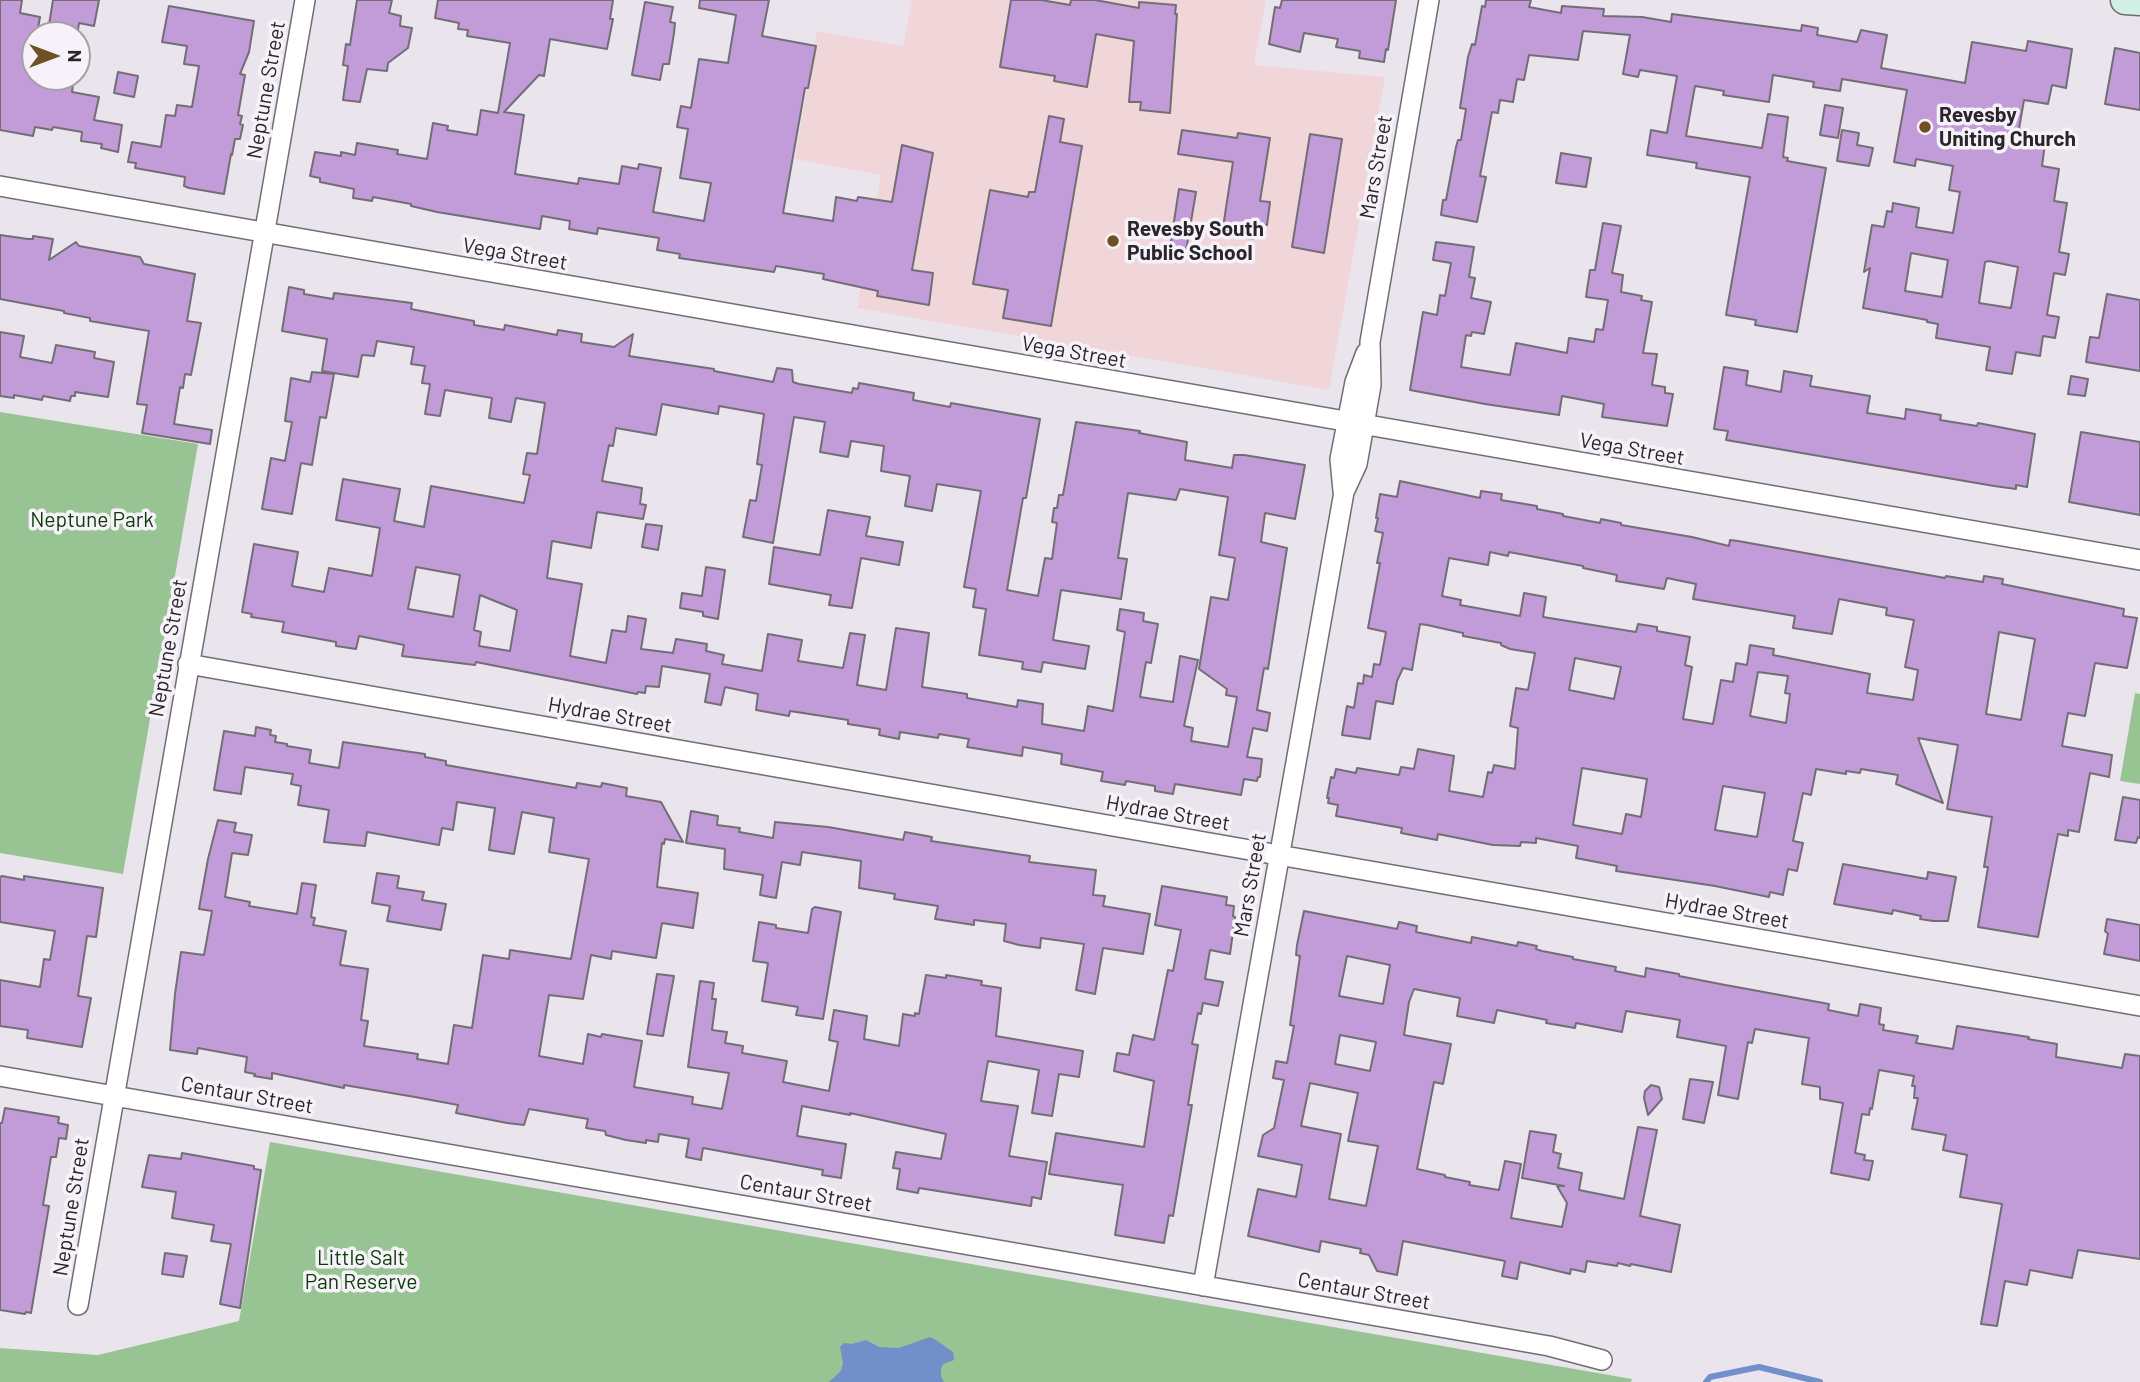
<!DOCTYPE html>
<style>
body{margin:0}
#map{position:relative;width:2140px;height:1382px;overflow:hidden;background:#eae5ed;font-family:Barlow,sans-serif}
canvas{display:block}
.north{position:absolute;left:21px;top:21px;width:70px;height:70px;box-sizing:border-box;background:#f7f2fa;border:2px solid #a4a0a6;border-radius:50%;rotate:90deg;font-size:19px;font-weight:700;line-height:28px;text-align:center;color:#282629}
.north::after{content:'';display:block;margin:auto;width:24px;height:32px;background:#705126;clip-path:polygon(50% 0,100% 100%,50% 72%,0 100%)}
</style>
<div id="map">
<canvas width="2140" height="1382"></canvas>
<div class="north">N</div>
</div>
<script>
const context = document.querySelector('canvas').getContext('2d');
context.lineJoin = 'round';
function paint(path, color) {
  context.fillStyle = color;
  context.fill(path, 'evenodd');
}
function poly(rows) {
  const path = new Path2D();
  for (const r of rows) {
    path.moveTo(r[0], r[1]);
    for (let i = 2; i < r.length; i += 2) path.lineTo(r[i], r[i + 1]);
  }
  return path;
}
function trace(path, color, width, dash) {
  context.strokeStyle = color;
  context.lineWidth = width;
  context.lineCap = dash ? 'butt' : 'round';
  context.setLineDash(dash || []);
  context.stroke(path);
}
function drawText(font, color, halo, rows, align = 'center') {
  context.font = font + ' Barlow,sans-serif';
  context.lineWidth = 7;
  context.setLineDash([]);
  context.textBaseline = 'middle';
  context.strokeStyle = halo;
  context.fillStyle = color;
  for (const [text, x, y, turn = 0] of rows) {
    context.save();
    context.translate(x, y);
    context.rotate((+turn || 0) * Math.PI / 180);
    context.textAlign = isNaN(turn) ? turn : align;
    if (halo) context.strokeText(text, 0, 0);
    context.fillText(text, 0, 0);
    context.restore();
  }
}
paint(poly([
 [912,0,1266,0,1254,65,1385,77,1329,390,857,308,881,175,795,159,817,31,903,46]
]), '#f0d6d8');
paint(poly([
 [0,412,198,444,123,874,0,853],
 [2135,693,2140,694,2140,784,2120,781],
 [270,1142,1632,1379,1631,1382,0,1382,0,1348,98,1355,239,1321]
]), '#98c392');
paint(poly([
 [930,1337,936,1340,953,1352,954,1360,943,1364,941,1369,941,1376,944,1382,829,1382,841,1371,843,1363,840,1347,844,1343,852,1344,866,1340,879,1347,899,1348]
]), '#718fc9');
trace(poly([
 [1706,1382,1710,1377,1759,1367,1820,1382]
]), '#718fc9', 6);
const building = poly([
 [0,0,22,0,20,13,40,17,33,57,35,58,35,77,74,77,72,92,99,97,94,120,122,125,118,152,101,148,102,144,81,141,82,132,53,127,52,130,35,127,33,136,0,130,0,0],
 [53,0,99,0,94,26,79,23,78,30,49,25,53,0],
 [357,0,392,0,389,13,401,16,400,26,412,28,408,48,388,63,387,71,367,69,360,102,343,100,348,66,343,65,346,44,350,45,357,0],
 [438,0,613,0,610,19,613,19,607,49,550,39,544,76,539,75,504,112,524,115,515,174,578,184,579,178,619,184,622,166,638,169,639,164,661,168,653,212,704,221,711,183,680,178,688,129,677,127,681,106,691,108,699,59,728,63,736,15,699,8,700,0,769,0,762,36,816,46,808,88,805,88,783,213,833,221,836,197,857,201,858,197,892,202,902,145,933,153,912,270,933,273,929,305,877,296,878,291,823,279,824,274,776,266,774,272,679,258,680,254,657,250,659,238,598,228,597,234,569,229,570,221,542,216,540,229,437,212,411,206,411,204,373,197,372,201,353,198,354,189,320,182,320,178,310,176,315,152,341,156,341,152,355,155,357,143,398,150,397,154,427,159,433,123,448,126,447,130,477,135,481,110,498,113,510,43,467,36,468,30,458,29,459,23,435,18,438,0],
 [1011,0,1041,0,1070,5,1071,0,1095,0,1139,8,1139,2,1176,5,1175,14,1177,14,1170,113,1140,110,1141,102,1129,102,1134,41,1096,34,1087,87,1054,81,1055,76,1000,67,1011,0],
 [1282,0,1396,0,1388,50,1386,49,1384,62,1359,58,1360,51,1336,47,1338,39,1304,33,1300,52,1269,44,1275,7,1280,8,1282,0],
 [1486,0,1531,0,1529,7,1561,13,1562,6,1604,9,1603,16,1642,17,1671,22,1672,14,1801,31,1802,25,1818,28,1817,35,1857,42,1861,30,1887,35,1881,68,1965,83,1972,42,2026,51,2028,41,2072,49,2066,88,2052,85,2048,104,2024,100,2019,129,2026,130,2025,133,2046,136,2042,166,2059,169,2054,201,2067,203,2059,252,2069,254,2065,275,2054,273,2047,315,2059,317,2055,338,2043,336,2040,356,2016,352,2012,374,1986,370,1990,347,1936,338,1938,324,1927,322,1927,320,1863,308,1870,268,1864,272,1872,225,1884,227,1887,211,1892,212,1893,203,1919,208,1916,227,1953,233,1960,192,1949,190,1953,166,1916,159,1915,166,1894,162,1907,90,1842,79,1840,91,1813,87,1814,82,1773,75,1769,102,1723,95,1724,91,1695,86,1686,136,1762,148,1768,114,1788,117,1783,157,1788,158,1787,161,1826,168,1797,332,1755,325,1756,320,1726,315,1750,177,1696,168,1697,163,1647,155,1651,130,1667,133,1677,76,1640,70,1638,77,1623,74,1630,35,1583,31,1578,60,1529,55,1524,80,1517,79,1513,102,1500,100,1498,113,1492,112,1480,176,1486,177,1477,222,1441,215,1443,200,1446,200,1456,147,1458,140,1461,140,1466,109,1460,108,1468,57,1472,44,1475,45,1482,6,1485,7,1486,0],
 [1911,253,1948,260,1942,297,1905,291,1911,253],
 [1989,261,2018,267,2011,308,1979,303,1985,262,1989,261],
 [645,2,673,7,670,22,675,23,674,33,669,64,663,64,660,80,632,75,645,2],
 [169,6,254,21,249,52,240,74,245,75,238,115,242,116,240,124,243,125,240,139,235,139,232,155,231,154,224,194,189,188,184,186,185,177,135,168,136,163,128,162,132,142,161,147,166,115,175,116,177,105,192,107,199,66,184,64,187,46,162,42,169,6],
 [2115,48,2140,53,2140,110,2105,104,2115,48],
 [118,72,138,76,134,97,114,93,118,72],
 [1825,105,1843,108,1838,138,1820,135,1825,105],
 [1049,116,1064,119,1060,142,1082,146,1051,326,1003,318,1008,290,973,284,990,190,1028,197,1029,192,1035,192,1049,116],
 [1182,130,1237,138,1238,133,1270,138,1260,201,1270,202,1267,225,1256,223,1253,239,1222,234,1233,162,1178,154,1182,130],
 [1842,130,1859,133,1857,145,1873,148,1869,166,1837,161,1842,130],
 [1310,134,1342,139,1324,253,1292,247,1310,134],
 [1561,153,1591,158,1586,187,1556,183,1561,153],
 [1179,189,1196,192,1185,257,1169,254,1179,189],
 [1603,223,1621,226,1612,273,1623,275,1621,292,1642,296,1641,300,1652,302,1643,353,1657,354,1652,385,1665,387,1665,393,1673,394,1667,426,1602,417,1604,404,1562,396,1559,415,1485,404,1410,390,1423,312,1437,315,1440,295,1445,296,1451,263,1433,260,1436,242,1474,247,1469,277,1475,278,1471,298,1491,302,1484,334,1472,332,1471,336,1466,335,1461,367,1510,375,1516,343,1567,353,1569,338,1594,342,1596,329,1603,330,1608,300,1586,297,1590,270,1595,270,1603,223],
 [0,235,28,239,33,239,33,236,53,239,49,260,76,242,79,246,140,257,144,264,195,274,187,321,201,323,191,375,185,374,183,388,180,387,174,424,212,430,210,444,142,433,147,405,137,404,149,331,90,321,90,318,64,313,64,311,0,299,0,235],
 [289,287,304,290,304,294,333,299,334,293,412,303,411,309,474,321,474,325,504,330,505,325,557,335,558,330,582,334,581,342,614,347,633,334,629,356,714,369,714,371,773,382,777,368,792,370,793,382,799,384,852,393,853,388,858,389,859,383,914,393,913,400,950,407,951,403,1040,419,1026,498,1023,498,1007,590,1038,596,1045,558,1052,559,1057,523,1052,522,1054,508,1057,508,1059,495,1063,495,1076,422,1140,431,1139,433,1187,442,1185,460,1232,468,1234,455,1244,455,1305,465,1295,519,1265,513,1261,542,1287,548,1268,669,1264,668,1257,710,1270,713,1267,731,1253,728,1247,757,1262,759,1260,777,1258,777,1257,781,1244,779,1241,795,1175,784,1173,794,1155,791,1155,786,1126,781,1125,785,1101,781,1103,772,1061,764,1062,754,1023,747,1022,756,967,747,969,739,939,734,938,738,900,732,899,739,879,735,880,729,848,724,848,720,790,711,789,716,756,710,758,694,725,687,721,705,705,702,710,674,662,666,659,687,646,686,645,693,638,692,637,694,476,662,475,665,402,656,404,645,359,636,356,649,336,646,336,642,282,632,284,622,251,617,252,614,242,612,254,544,298,552,292,586,324,592,329,568,372,576,380,528,336,520,343,479,400,489,394,521,424,527,431,486,524,503,530,475,523,474,527,453,537,454,545,403,516,398,511,422,489,418,492,398,445,390,440,416,425,414,430,384,422,383,425,366,411,364,414,347,377,341,374,356,362,355,358,377,322,371,327,339,282,331,289,287],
 [662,404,718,414,719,406,764,414,757,464,762,465,756,501,750,500,743,537,773,543,794,417,825,422,820,452,848,457,851,441,884,446,881,471,910,476,905,506,932,511,937,484,981,491,964,587,976,589,973,607,986,609,979,655,1023,662,1022,669,1041,672,1043,662,1085,669,1089,646,1053,640,1061,590,1121,599,1127,559,1118,558,1128,493,1176,500,1180,489,1228,497,1219,555,1235,558,1228,600,1211,597,1199,669,1227,689,1226,695,1237,697,1228,747,1191,741,1193,728,1184,726,1198,660,1180,656,1173,702,1140,697,1146,662,1151,663,1158,624,1143,621,1144,613,1120,609,1117,630,1125,632,1113,711,1088,706,1084,731,1042,724,1043,704,1018,700,1017,707,967,698,967,694,922,687,929,633,896,628,886,690,857,685,865,635,850,633,843,668,798,661,802,640,768,634,762,671,722,664,724,655,706,651,707,644,676,639,673,653,641,649,646,619,628,616,626,632,612,630,606,663,570,656,582,584,547,578,552,541,591,548,597,512,643,519,646,505,640,504,642,488,602,481,609,445,613,446,616,428,656,435,662,404],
 [416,567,460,575,453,617,408,609,416,567],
 [480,595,517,610,510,651,479,646,481,632,474,630,480,595],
 [2107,294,2140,300,2140,371,2086,362,2090,337,2099,338,2107,294],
 [0,332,24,336,20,357,52,363,56,345,95,352,94,358,114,362,108,397,75,392,75,396,71,396,70,401,43,396,42,400,14,395,14,398,0,396,0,332],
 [1724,367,1748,371,1746,385,1781,392,1784,371,1812,376,1810,386,1870,396,1867,413,1905,419,1906,409,1941,415,1940,420,1977,426,1978,423,2035,434,2027,487,2016,485,2016,489,1994,486,1726,440,1728,431,1714,429,1724,367],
 [312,372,334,374,326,418,320,417,312,465,301,463,292,514,262,509,271,458,285,461,292,422,285,421,291,378,310,382,312,372],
 [2071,376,2088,379,2085,396,2068,394,2071,376],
 [2081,432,2140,442,2140,515,2069,502,2081,432],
 [1400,481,1480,498,1481,491,1502,494,1501,500,1537,506,1537,509,1563,514,1563,516,1600,523,1601,519,1621,523,1621,525,1692,537,1729,546,1730,540,1738,541,1945,578,1946,576,1983,582,1984,576,2003,579,2002,584,2124,609,2123,616,2137,618,2127,668,2095,663,2085,716,2068,713,2062,746,2112,755,2109,777,2090,773,2079,832,2068,830,2068,836,2058,834,2038,937,1978,927,1988,867,1984,867,1992,817,1947,809,1958,745,1918,738,1943,803,1896,784,1898,775,1861,769,1860,773,1846,771,1846,774,1816,769,1811,795,1803,793,1793,841,1803,843,1797,871,1788,869,1783,895,1770,892,1769,897,1715,886,1616,871,1617,866,1576,858,1578,846,1536,838,1536,843,1521,842,1520,846,1493,845,1438,834,1437,840,1401,833,1402,828,1336,816,1338,805,1328,803,1329,798,1327,798,1331,777,1334,778,1336,769,1356,773,1357,768,1399,775,1401,767,1414,769,1418,749,1454,756,1449,791,1483,797,1488,772,1492,773,1494,765,1515,769,1518,728,1510,726,1516,688,1528,690,1535,653,1510,649,1501,645,1501,643,1463,636,1463,633,1427,625,1420,624,1412,670,1403,668,1397,681,1393,704,1376,701,1370,739,1342,735,1347,706,1354,708,1358,683,1363,684,1364,675,1372,677,1374,664,1380,665,1386,632,1368,628,1380,563,1377,563,1383,533,1375,531,1378,518,1376,518,1380,494,1397,497,1400,481],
 [1490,552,1508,556,1509,552,1583,566,1583,568,1617,575,1616,581,1664,589,1667,578,1696,584,1693,599,1795,616,1793,628,1832,634,1839,599,1887,608,1886,615,1914,620,1905,667,1918,670,1913,700,1867,693,1870,674,1773,655,1774,649,1750,645,1747,665,1736,663,1733,682,1721,680,1713,724,1683,719,1692,667,1685,665,1690,637,1657,631,1657,627,1638,624,1636,632,1543,617,1546,597,1524,593,1520,616,1460,605,1461,600,1442,596,1449,558,1488,565,1490,552],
 [1999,632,2035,639,2021,720,1986,714,1999,632],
 [1575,658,1621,667,1614,699,1569,690,1575,658],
 [1758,672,1788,676,1785,693,1790,694,1786,723,1750,716,1758,672],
 [1582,768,1647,779,1641,817,1626,814,1622,834,1573,825,1582,768],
 [1723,786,1765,793,1757,837,1715,830,1723,786],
 [828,510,870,517,866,536,903,542,899,565,861,558,852,608,829,605,831,595,769,584,774,547,820,555,828,510],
 [646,524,662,526,658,550,642,547,646,524],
 [706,567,725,570,718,619,703,616,703,612,680,608,682,593,702,596,706,567],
 [256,727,271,730,270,735,276,736,275,742,287,744,287,746,311,750,309,763,339,768,343,742,425,754,425,757,446,761,446,765,576,788,577,783,601,787,602,783,627,788,626,796,661,802,683,842,665,839,664,844,662,843,657,887,698,893,693,928,662,923,656,958,612,951,611,959,591,955,583,999,549,995,539,1056,583,1064,588,1034,601,1037,602,1034,642,1041,634,1087,693,1097,692,1104,722,1109,729,1073,688,1067,700,981,714,983,712,999,716,999,712,1030,727,1032,725,1043,743,1046,742,1053,787,1061,783,1082,829,1091,838,1042,829,1040,834,1010,867,1016,864,1039,899,1046,903,1014,915,1016,915,1013,919,1014,926,975,946,978,946,975,982,981,981,985,1001,988,996,1036,1083,1051,1079,1077,1059,1074,1052,1116,1032,1113,1039,1070,988,1061,981,1101,1018,1106,1009,1156,1047,1162,1041,1199,1032,1197,1031,1206,919,1188,918,1193,897,1189,900,1169,893,1168,896,1152,941,1159,946,1134,850,1113,850,1115,802,1106,797,1136,846,1144,841,1178,822,1175,823,1170,703,1148,701,1160,686,1157,689,1139,659,1134,658,1142,646,1140,646,1143,626,1140,606,1135,605,1131,586,1128,588,1119,529,1109,524,1125,507,1123,456,1113,458,1105,415,1097,344,1085,344,1088,272,1073,272,1079,254,1076,255,1074,245,1072,247,1057,198,1048,197,1054,170,1050,175,994,181,952,204,955,212,911,199,909,208,859,218,820,236,823,234,832,252,835,248,855,232,853,225,897,250,902,249,906,297,914,302,883,316,885,311,917,315,918,313,925,346,931,340,965,368,969,361,1020,368,1021,364,1046,418,1054,417,1059,448,1064,454,1025,472,1028,483,955,509,959,510,950,571,959,589,859,549,852,554,818,522,812,514,854,489,850,495,808,457,802,453,830,442,828,439,845,367,832,365,846,324,842,329,810,298,805,301,786,291,784,293,774,245,767,241,794,214,790,224,731,255,736,256,727],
 [2123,797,2140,800,2140,838,2138,837,2136,843,2115,840,2123,797],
 [691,811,718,816,717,825,740,828,739,832,773,838,775,822,828,827,903,840,905,832,932,837,931,841,1030,856,1029,862,1096,870,1093,895,1105,896,1103,906,1150,914,1143,954,1103,948,1095,994,1076,990,1084,944,1041,938,1040,948,1019,945,1004,941,1006,924,974,920,974,925,935,919,938,906,894,899,895,894,859,888,861,861,802,852,800,865,782,862,776,898,760,895,763,875,724,869,725,849,686,843,691,811],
 [1843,864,1927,879,1928,872,1956,877,1948,921,1933,921,1920,919,1921,916,1893,910,1892,914,1834,904,1843,864],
 [377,873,399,876,397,888,424,892,422,900,446,904,441,930,387,921,390,906,372,903,377,873],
 [2,876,24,880,24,876,103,888,96,937,87,936,78,996,91,998,82,1047,27,1038,28,1030,0,1026,0,980,40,987,44,959,50,960,55,931,0,922,0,877,2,876],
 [1162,886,1227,897,1226,905,1234,906,1233,916,1235,917,1230,954,1210,950,1205,979,1223,982,1218,1006,1203,1003,1201,1014,1198,1013,1192,1044,1198,1045,1188,1105,1192,1105,1173,1216,1169,1215,1164,1243,1115,1235,1123,1185,1049,1174,1056,1133,1144,1147,1154,1081,1114,1071,1117,1053,1129,1055,1133,1035,1154,1040,1168,970,1173,971,1181,930,1155,925,1162,886],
 [815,907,841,912,823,1019,796,1015,798,1007,762,1001,768,963,753,961,759,922,776,925,776,928,808,933,812,909,815,907],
 [1304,911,1397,929,1399,922,1417,926,1416,932,1471,943,1472,937,1517,946,1518,942,1537,946,1536,949,1542,951,1573,957,1573,959,1616,967,1615,971,1645,977,1646,968,1679,974,1679,976,1720,984,1829,1004,1828,1010,1858,1016,1860,1004,1881,1008,1879,1024,1884,1025,1883,1030,1918,1036,1916,1043,1953,1049,1957,1026,2029,1037,2028,1039,2057,1044,2056,1057,2122,1068,2125,1054,2140,1056,2140,1259,2078,1250,2072,1278,2030,1270,2027,1285,2005,1281,1997,1326,1981,1324,2002,1204,1960,1197,1967,1155,1943,1150,1946,1135,1912,1129,1918,1098,1914,1098,1915,1086,1912,1086,1914,1076,1879,1070,1872,1109,1870,1108,1869,1115,1862,1114,1855,1153,1865,1155,1864,1160,1873,1161,1869,1180,1831,1173,1843,1103,1820,1099,1820,1087,1802,1084,1809,1038,1755,1029,1752,1043,1748,1042,1738,1099,1718,1095,1726,1046,1677,1037,1680,1020,1626,1011,1622,1032,1576,1023,1575,1028,1546,1023,1547,1020,1497,1010,1494,1023,1457,1016,1460,998,1414,989,1409,1002,1404,1035,1451,1044,1443,1084,1434,1082,1417,1169,1445,1175,1445,1177,1470,1182,1469,1185,1499,1190,1505,1161,1521,1164,1511,1218,1562,1227,1567,1203,1557,1186,1564,1186,1522,1178,1530,1131,1556,1135,1553,1152,1561,1154,1558,1168,1582,1173,1579,1190,1624,1199,1638,1127,1657,1130,1640,1216,1680,1225,1671,1272,1631,1264,1630,1266,1618,1263,1617,1266,1587,1261,1585,1272,1571,1269,1570,1274,1520,1262,1517,1279,1502,1276,1505,1261,1403,1241,1397,1275,1377,1271,1369,1255,1360,1253,1361,1249,1321,1241,1319,1252,1248,1236,1258,1189,1296,1197,1302,1165,1258,1156,1263,1135,1274,1128,1284,1080,1273,1078,1276,1061,1287,1063,1294,1026,1290,1025,1300,956,1296,955,1297,945,1304,911],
 [1347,956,1390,965,1383,1004,1339,996,1347,956],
 [1340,1035,1376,1042,1370,1071,1335,1064,1340,1035],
 [1310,1083,1358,1093,1348,1141,1378,1146,1366,1206,1329,1199,1341,1134,1301,1126,1310,1083],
 [2107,919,2140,925,2140,961,2104,954,2108,934,2105,931,2107,919],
 [657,974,674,976,663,1036,647,1034,657,974],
 [1690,1079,1713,1082,1704,1123,1683,1119,1690,1079],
 [1651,1085,1659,1087,1662,1099,1648,1115,1644,1098,1645,1091,1651,1085],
 [5,1108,59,1117,58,1123,68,1125,66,1139,59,1138,56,1157,51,1157,43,1205,49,1206,31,1313,26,1312,25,1314,0,1310,0,1123,2,1123,5,1108],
 [182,1153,254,1166,254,1169,261,1170,240,1308,220,1304,231,1244,211,1241,214,1225,172,1218,176,1192,142,1187,149,1155,181,1159,182,1153],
 [165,1253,187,1256,183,1277,162,1274,165,1253]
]);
paint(building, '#c29cd8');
trace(building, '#736e76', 2);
const street = poly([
 [0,186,2140,560],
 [1343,491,1340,459,1355,382,1366,353],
 [188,664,2140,1006],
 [0,1076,1549,1346,1602,1360],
 [1203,1286,1344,492,1357,464,1364,425,1371,385,1370,342,1429,0],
 [78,1305,305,0]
]);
const secondary = poly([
 [2125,0,2140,1]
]);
trace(street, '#726d74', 22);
trace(secondary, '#726d74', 31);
trace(street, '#fff', 19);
trace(secondary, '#d1f1e6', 28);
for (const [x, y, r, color] of [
 [1925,127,7,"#705126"],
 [1113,241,7,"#705126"]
]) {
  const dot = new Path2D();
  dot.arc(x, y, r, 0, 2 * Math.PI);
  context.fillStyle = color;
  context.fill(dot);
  trace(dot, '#f7f2fa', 2.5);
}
drawText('21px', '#282629', '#f7f2fa', [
 ["Neptune Street",266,90,-80],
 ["Mars Street",1376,167,-80],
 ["Vega Street",515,254,10],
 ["Vega Street",1074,352,10],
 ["Vega Street",1632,449,10],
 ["Neptune Street",168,648,-80],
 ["Hydrae Street",610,715,10],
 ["Hydrae Street",1168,813,10],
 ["Mars Street",1250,885,-80],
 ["Hydrae Street",1727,911,10],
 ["Centaur Street",247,1095,10],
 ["Centaur Street",806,1193,10],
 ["Neptune Street",71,1207,-81],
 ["Centaur Street",1364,1291,10]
]);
drawText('bold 21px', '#282629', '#f7f2fa', [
 ["Revesby",1939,115],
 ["Uniting Church",1939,139],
 ["Revesby South",1127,229],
 ["Public School",1127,253]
], 'left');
drawText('21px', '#093c03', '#f7f2fa', [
 ["Neptune Park",92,520],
 ["Little Salt",361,1258],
 ["Pan Reserve",361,1282]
]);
</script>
